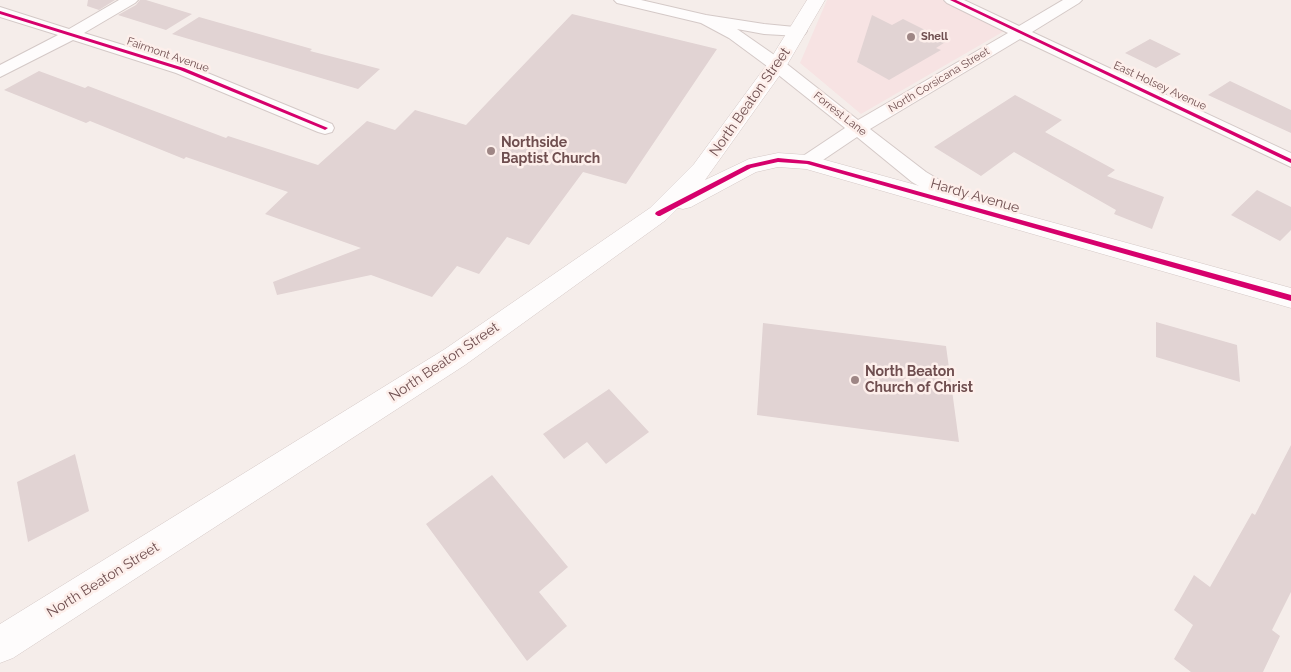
<!DOCTYPE html>
<style>
body{margin:0}
canvas{display:block;background:#f5edea}
</style>
<canvas width="1291" height="672"></canvas>
<script>
const context = document.querySelector('canvas').getContext('2d');
context.lineJoin = 'round';
function paint(path, color) {
  context.fillStyle = color;
  context.fill(path, 'evenodd');
}
function poly(rows) {
  const path = new Path2D();
  for (const r of rows) {
    path.moveTo(r[0], r[1]);
    for (let i = 2; i < r.length; i += 2) path.lineTo(r[i], r[i + 1]);
  }
  return path;
}
function trace(path, color, width, dash) {
  context.strokeStyle = color;
  context.lineWidth = width;
  context.lineCap = dash ? 'butt' : 'round';
  context.setLineDash(dash || []);
  context.stroke(path);
}
function drawText(font, color, halo, rows, align = 'center') {
  context.font = font + ' Raleway,sans-serif';
  context.lineWidth = 5;
  context.setLineDash([]);
  context.textBaseline = 'middle';
  context.strokeStyle = halo;
  context.fillStyle = color;
  for (const [text, x, y, turn = 0] of rows) {
    context.save();
    context.translate(x, y);
    context.rotate((+turn || 0) * Math.PI / 180);
    context.textAlign = isNaN(turn) ? turn : align;
    if (halo) context.strokeText(text, 0, 0);
    context.fillText(text, 0, 0);
    context.restore();
  }
}
paint(poly([
 [827,0,942,0,1006,30,861,114,800,63]
]), '#f7e3e3');
paint(poly([
 [88,0,115,0,99,10,87,6],
 [140,0,146,0,192,14,166,30,118,15,136,5],
 [572,14,717,49,626,184,583,172,529,245,507,237,479,274,457,266,432,297,371,275,277,295,273,282,361,248,265,214,288,192,186,157,184,159,90,121,86,123,4,90,39,71,85,88,88,86,226,138,228,136,318,165,367,121,395,130,415,110,466,125],
 [872,15,892,25,903,19,947,41,936,48,941,50,889,80,857,62],
 [199,17,312,49,310,51,380,69,358,89,172,34],
 [1150,39,1181,54,1156,68,1125,53],
 [1230,81,1291,110,1291,133,1208,95],
 [1015,95,1062,120,1045,132,1115,170,1107,176,1164,197,1152,229,1114,214,1116,210,1014,152,981,176,934,147],
 [1257,190,1291,207,1291,230,1280,241,1231,215],
 [1156,322,1237,345,1240,382,1156,357],
 [763,323,946,346,959,442,757,415],
 [609,389,649,432,606,464,587,442,564,459,543,434],
 [1291,445,1291,592,1272,630,1280,636,1263,672,1191,672,1174,659,1193,625,1174,610,1194,575,1210,587,1252,513,1255,515],
 [75,454,89,511,28,542,17,482],
 [492,475,568,567,539,592,567,626,527,661,426,524]
]), '#e1d3d3');
const street = poly([
 [119,0,138,0,135,3,84,33,188,65,332,124,334,128,332,132,325,134,318,132,176,73,73,40,0,77,0,65,58,35,0,17,0,7,69,29,119,0],
 [614,0,641,0,706,15,764,24,805,28,807,31,805,34,799,36,764,34,737,29,783,61,858,120,1008,33,947,3,944,0,964,0,1019,26,1063,0,1082,0,1079,3,1032,32,1291,153,1291,167,1020,39,870,129,926,172,980,204,983,209,980,214,973,216,966,214,912,182,857,137,814,166,807,168,800,166,797,162,800,158,845,128,771,69,729,38,701,23,617,3,614,0]
]);
const secondary = poly([
 [807,0,825,0,787,65,705,180,749,159,778,153,807,155,1291,288,1291,308,806,169,778,167,756,172,691,207,683,209,678,208,666,220,465,365,13,658,0,663,0,624,445,349,650,208,694,164,768,63,807,0]
]);
trace(street, '#d4c9c7', 2);
trace(secondary, '#d4c8c6', 1);
paint(street, '#fefcfc');
paint(secondary, '#fefcfc');
paint(poly([
 [950,0,956,0,1291,159,1291,163,950,0],
 [0,11,184,68,328,128,325,130,323,129,180,70,0,14,0,11],
 [778,158,809,161,1291,295,1291,301,807,164,778,162,751,168,660,216,658,216,655,214,656,212,747,165,778,158]
]), '#d6006c');
for (const [x, y, r, color] of [
 [911,37,5,"#9e8685"],
 [491,151,5,"#9e8685"],
 [855,380,5,"#9e8685"]
]) {
  const dot = new Path2D();
  dot.arc(x, y, r, 0, 2 * Math.PI);
  context.fillStyle = color;
  context.fill(dot);
  trace(dot, '#fdefeb', 2);
}
drawText('bold 11px', '#6f4e4f', '#fdefeb', [
 ["Shell",921,37]
], 'left');
drawText('11px', '#6f4e4f', '#fdefeb', [
 ["Fairmont Avenue",168,55,19],
 ["North Corsicana Street",939,80,-31],
 ["East Holsey Avenue",1160,86,25],
 ["Forrest Lane",840,114,38]
]);
drawText('14px', '#6f4e4f', '#fdefeb', [
 ["North Beaton Street",750,102,-55],
 ["Hardy Avenue",975,196,16],
 ["North Beaton Street",444,362,-34],
 ["North Beaton Street",103,580,-32]
]);
drawText('bold 14px', '#6f4e4f', '#fdefeb', [
 ["Northside",501,143],
 ["Baptist Church",501,159],
 ["North Beaton",865,372],
 ["Church of Christ",865,388]
], 'left');
</script>
